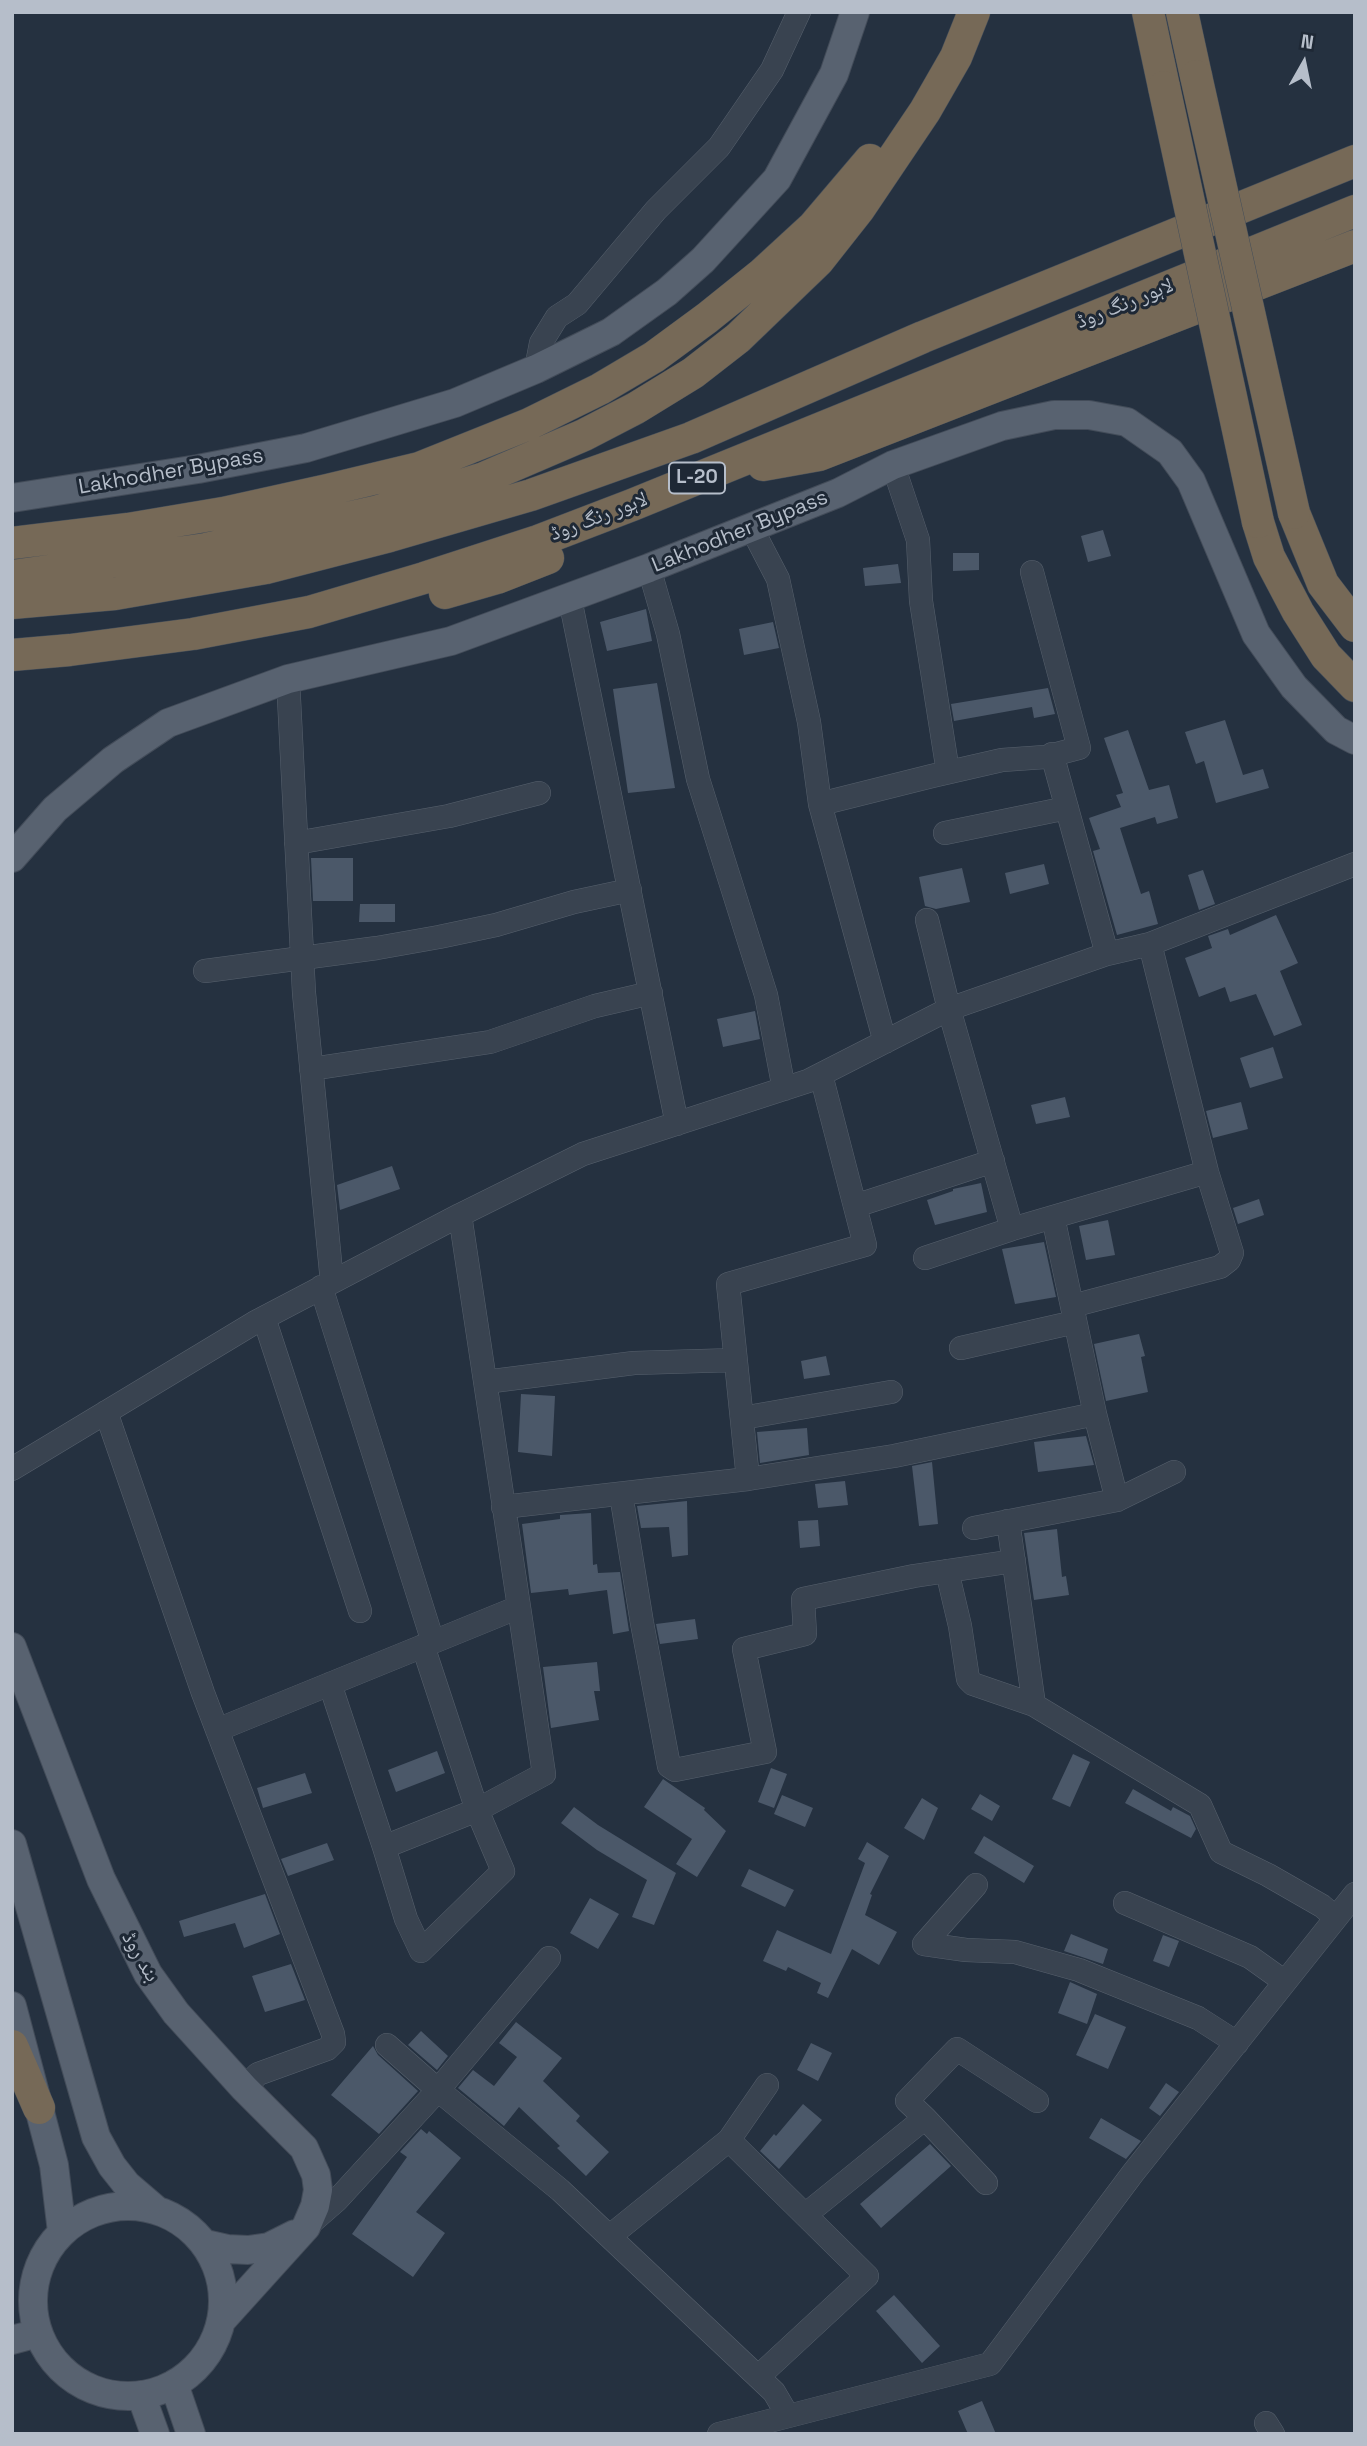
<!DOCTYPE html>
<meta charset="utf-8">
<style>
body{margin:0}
#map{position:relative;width:1367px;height:2446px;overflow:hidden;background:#253140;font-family:"Space Grotesk",sans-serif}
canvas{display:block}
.frame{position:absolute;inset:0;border:14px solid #b6beca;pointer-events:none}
.north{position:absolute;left:1269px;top:28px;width:70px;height:70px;-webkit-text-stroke:5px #1e2835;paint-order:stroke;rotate:9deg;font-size:19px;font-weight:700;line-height:28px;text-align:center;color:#b6beca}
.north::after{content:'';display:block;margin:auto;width:24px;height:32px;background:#b6beca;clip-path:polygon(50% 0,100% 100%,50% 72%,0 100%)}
</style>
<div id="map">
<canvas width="1367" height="2446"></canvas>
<div class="frame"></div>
<div class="north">N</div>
</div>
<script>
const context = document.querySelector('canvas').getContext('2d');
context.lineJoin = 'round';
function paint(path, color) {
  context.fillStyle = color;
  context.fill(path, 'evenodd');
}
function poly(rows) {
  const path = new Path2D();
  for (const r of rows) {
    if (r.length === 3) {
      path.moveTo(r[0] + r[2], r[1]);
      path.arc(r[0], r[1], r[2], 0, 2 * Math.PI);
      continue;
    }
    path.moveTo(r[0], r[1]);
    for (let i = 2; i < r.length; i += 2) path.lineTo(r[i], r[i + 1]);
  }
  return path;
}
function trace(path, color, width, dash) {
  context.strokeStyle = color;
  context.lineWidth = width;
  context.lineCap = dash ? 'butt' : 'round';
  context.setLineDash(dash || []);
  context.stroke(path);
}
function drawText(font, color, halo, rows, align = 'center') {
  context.font = font + ' "Space Grotesk","Noto Naskh Arabic",sans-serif';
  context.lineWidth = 6;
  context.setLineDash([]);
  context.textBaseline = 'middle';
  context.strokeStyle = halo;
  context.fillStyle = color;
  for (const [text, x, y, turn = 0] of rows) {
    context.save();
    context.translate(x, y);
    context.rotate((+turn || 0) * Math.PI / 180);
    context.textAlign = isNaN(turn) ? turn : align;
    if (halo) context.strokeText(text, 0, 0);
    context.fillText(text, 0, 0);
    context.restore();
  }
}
paint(poly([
 [1103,530,1111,556,1088,562,1081,536],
 [953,553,979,553,979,570,953,571],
 [898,564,901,583,865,586,863,568],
 [646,609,652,641,607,651,600,622],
 [773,622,779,648,744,655,739,629],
 [657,683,675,788,628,793,613,689],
 [1048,688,1055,714,1034,718,1032,707,954,721,951,704],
 [1225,720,1243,775,1263,769,1269,788,1216,803,1204,761,1196,764,1185,732],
 [1128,730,1149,790,1169,785,1178,818,1157,824,1155,817,1120,828,1141,894,1149,891,1158,924,1117,935,1093,851,1100,849,1089,818,1121,807,1116,795,1123,793,1104,738],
 [311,858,353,858,353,901,313,901],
 [1044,864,1049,884,1010,894,1005,873],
 [962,868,970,902,936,909,925,906,919,877],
 [1203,870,1215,904,1199,910,1188,875],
 [360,904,395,904,395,922,359,922],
 [1276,915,1298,963,1280,971,1302,1025,1274,1036,1256,994,1230,1002,1225,987,1199,997,1185,958,1212,948,1208,936,1228,929,1230,935],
 [755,1011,760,1039,723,1047,717,1019],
 [1273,1047,1283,1078,1250,1088,1240,1058],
 [1065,1097,1070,1117,1036,1124,1031,1105],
 [1241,1102,1248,1129,1213,1138,1206,1111],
 [392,1166,400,1189,340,1210,337,1185],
 [981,1183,987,1212,935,1225,927,1200,953,1191,953,1189],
 [1259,1199,1264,1215,1238,1224,1233,1208],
 [1108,1220,1115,1255,1086,1260,1079,1226],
 [1044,1242,1056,1297,1015,1304,1002,1249],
 [1139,1334,1145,1356,1141,1357,1148,1392,1106,1401,1094,1344],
 [826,1356,830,1375,804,1379,801,1361],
 [521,1394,555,1396,552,1456,518,1452],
 [807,1428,809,1455,760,1463,757,1432],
 [1086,1436,1094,1465,1038,1472,1034,1442],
 [932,1462,938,1524,919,1526,912,1466],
 [845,1481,848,1505,818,1508,815,1484],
 [687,1501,688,1555,672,1557,669,1527,641,1528,637,1506],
 [591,1513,593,1565,597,1564,598,1573,620,1572,629,1631,613,1634,607,1590,569,1595,568,1589,531,1593,522,1524,560,1519,560,1515],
 [818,1520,820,1546,800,1548,798,1521],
 [1057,1529,1062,1577,1066,1576,1069,1595,1034,1600,1024,1533],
 [695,1619,698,1639,660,1644,656,1624],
 [597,1662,600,1691,594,1691,599,1720,551,1728,543,1667],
 [437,1751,445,1773,396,1792,388,1770],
 [1073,1754,1090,1762,1070,1807,1052,1799],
 [771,1768,787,1774,774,1808,758,1802],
 [305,1773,312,1793,263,1808,257,1788],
 [663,1779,705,1808,704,1810,726,1831,697,1877,676,1864,692,1839,644,1807],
 [1133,1789,1171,1811,1173,1807,1190,1816,1196,1829,1191,1838,1125,1803],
 [980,1794,1000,1806,992,1821,971,1809],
 [782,1795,813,1808,805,1827,774,1814],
 [922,1798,938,1808,924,1840,904,1828],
 [574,1807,598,1825,676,1873,654,1925,632,1917,647,1880,597,1850,561,1823],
 [984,1836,1034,1866,1024,1883,974,1853],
 [867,1842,889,1856,870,1894,872,1895,865,1915,897,1932,879,1965,852,1949,828,1998,817,1993,821,1983,788,1967,786,1971,763,1961,777,1930,831,1954,865,1863,858,1859],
 [327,1843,334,1860,288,1876,281,1859],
 [749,1869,794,1890,785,1907,741,1886],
 [265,1894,280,1934,244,1948,235,1923,184,1937,179,1921],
 [590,1898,619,1914,598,1949,570,1933],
 [1071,1934,1108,1949,1103,1964,1064,1951],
 [1163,1935,1179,1941,1169,1967,1153,1961],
 [291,1964,305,2000,265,2012,252,1976],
 [1070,1982,1097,1994,1087,2024,1058,2013],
 [1095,2014,1126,2027,1108,2069,1076,2055],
 [516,2022,562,2058,543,2081,580,2116,576,2121,609,2152,586,2176,557,2148,560,2146,519,2107,504,2126,458,2088,473,2070,494,2086,517,2057,499,2043],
 [421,2031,448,2056,437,2070,408,2045],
 [811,2043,832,2053,818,2081,797,2070],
 [373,2046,378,2055,418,2091,379,2134,331,2095],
 [1166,2083,1179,2092,1160,2116,1149,2108],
 [803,2104,822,2120,779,2169,760,2151,774,2134,776,2136],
 [1101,2118,1141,2141,1126,2159,1089,2138],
 [421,2129,427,2134,429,2131,461,2158,416,2212,445,2233,413,2277,352,2234,407,2157,400,2152],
 [930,2144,951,2166,881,2228,860,2204],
 [894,2295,940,2346,922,2363,876,2311],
 [982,2401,996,2434,968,2434,958,2411]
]), '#4b5869');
const minor = poly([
 [536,369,541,343,557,317,577,304,656,210,719,147,772,70,799,12],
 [893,465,918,540,921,601,948,772],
 [751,527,778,579,809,722,820,804,932,776,1002,760,1045,757,1079,748,1032,572],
 [649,568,668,634,698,779,766,995,784,1089],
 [570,599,677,1124],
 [288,679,304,993,332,1282],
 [1052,754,1107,954],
 [820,804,885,1042],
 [945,833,1067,808],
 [296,843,449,816,539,793],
 [205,971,377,948,439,937,496,925,574,902,630,890],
 [311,1069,490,1042,595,1006,651,993],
 [855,1206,993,1161],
 [1053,1217,1207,1172],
 [925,1258,1012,1229],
 [321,1287,433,1642],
 [1072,1306,1220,1267,1229,1260,1232,1253,1207,1172,1150,944],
 [264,1318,360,1611],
 [961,1348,1075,1322],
 [485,1382,634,1363,735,1360],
 [106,1412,203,1693,333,2034,334,2042,327,2049,258,2074,244,2088],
 [1095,1414,1117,1500,1174,1472],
 [742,1418,891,1392],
 [12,1469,254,1323,460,1215,583,1154,808,1081,949,1009,1107,954,1150,944,1355,864],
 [748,1479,894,1456,1095,1414,1053,1217,1012,1229,949,1009,927,920],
 [621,1494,642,1623,669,1766,675,1770,765,1752,744,1649,805,1634,803,1599,914,1576,1014,1561],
 [503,1507,748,1479,728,1284,865,1245,821,1075],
 [1008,1521,1034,1705,1200,1805,1221,1852,1268,1875,1322,1906,1336,1918],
 [974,1528,1117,1500],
 [947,1571,960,1626,968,1679,973,1684,1034,1705],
 [330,1684,384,1847,477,1810,544,1774,519,1607],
 [217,1730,519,1607,460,1215],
 [384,1847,406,1919,421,1951,503,1871,477,1810,423,1646],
 [1125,1903,1250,1957,1285,1982],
 [924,1944,966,1950,1015,1952,1079,1970,1198,2018,1237,2043],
 [924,1944,976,1885],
 [387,2045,438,2090,560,2190,774,2392,788,2416],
 [925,2118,907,2101,957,2049,1037,2101],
 [729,2140,767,2085],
 [805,2215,925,2118,986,2183],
 [306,2227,337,2200,438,2090,549,1958],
 [610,2236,729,2140,867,2276,758,2377],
 [1266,2423,1273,2434],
 [719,2434,990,2364,1133,2173,1355,1894]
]);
const major = poly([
 [12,498,198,469,306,448,455,403,536,369,611,332,667,292,703,260,777,179,834,74,855,12],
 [12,858,55,809,113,760,168,723,288,679,451,641,649,568,838,493,893,465,1002,426,1054,415,1089,415,1127,422,1170,452,1191,481,1256,634,1294,687,1336,730,1355,740],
 [12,1647,101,1879,148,1974,176,2013,244,2088,304,2148,316,2175,318,2190,315,2206,306,2227,221,2321],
 [12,1844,96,2137,112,2166,127,2185,155,2209],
 [12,2006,54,2165,62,2232],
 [128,2301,95],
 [205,2244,227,2249,248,2250,269,2247,295,2234],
 [12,2340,38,2333],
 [174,2384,191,2434],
 [141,2395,155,2434]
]);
const highway = poly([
 [1148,12,1164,87],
 [1182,12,1196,76],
 [763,465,819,455,1355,246],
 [1294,513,1323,584,1355,626],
 [1258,522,1269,557,1298,612,1326,656,1355,686],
 [12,543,128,529,223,513,327,490,419,468,529,424,600,389,654,357,707,318,763,273,813,227,870,160],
 [12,576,206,549,375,512,484,478,584,435,636,408,693,373,738,338,818,261,859,209,925,111,956,57,974,12],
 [445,593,497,578,548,558],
 [12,603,115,594,266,568,390,536,531,495,691,438,923,337,1355,161],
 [12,655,70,650,193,634,309,612,424,578,538,541,632,505,1355,211],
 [12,2046,39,2108]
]);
trace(minor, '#57616d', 24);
trace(major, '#434c59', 30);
trace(highway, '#444e5a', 33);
trace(minor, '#394350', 23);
trace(major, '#586270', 28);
trace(highway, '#766957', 32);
const highwayBridge = poly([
 [1196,76,1294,513],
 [1164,87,1258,522]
]);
trace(highwayBridge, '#444e5a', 33, []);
trace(highwayBridge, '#766957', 32);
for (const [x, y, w] of [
 [697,478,56]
]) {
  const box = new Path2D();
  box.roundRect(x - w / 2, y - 15.5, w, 31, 5);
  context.fillStyle = '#1e2835';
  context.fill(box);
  trace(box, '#b6beca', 2);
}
drawText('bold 19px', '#b6beca', null, [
 ["L-20",697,478]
]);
drawText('21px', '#b6beca', '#1e2835', [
 ["لاہور رنگ روڈ",1125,304,-22],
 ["Lakhodher Bypass",171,472,-10],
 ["لاہور رنگ روڈ",599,517,-21],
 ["Lakhodher Bypass",740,532,-22],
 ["بند روڈ",140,1957,60]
]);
</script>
